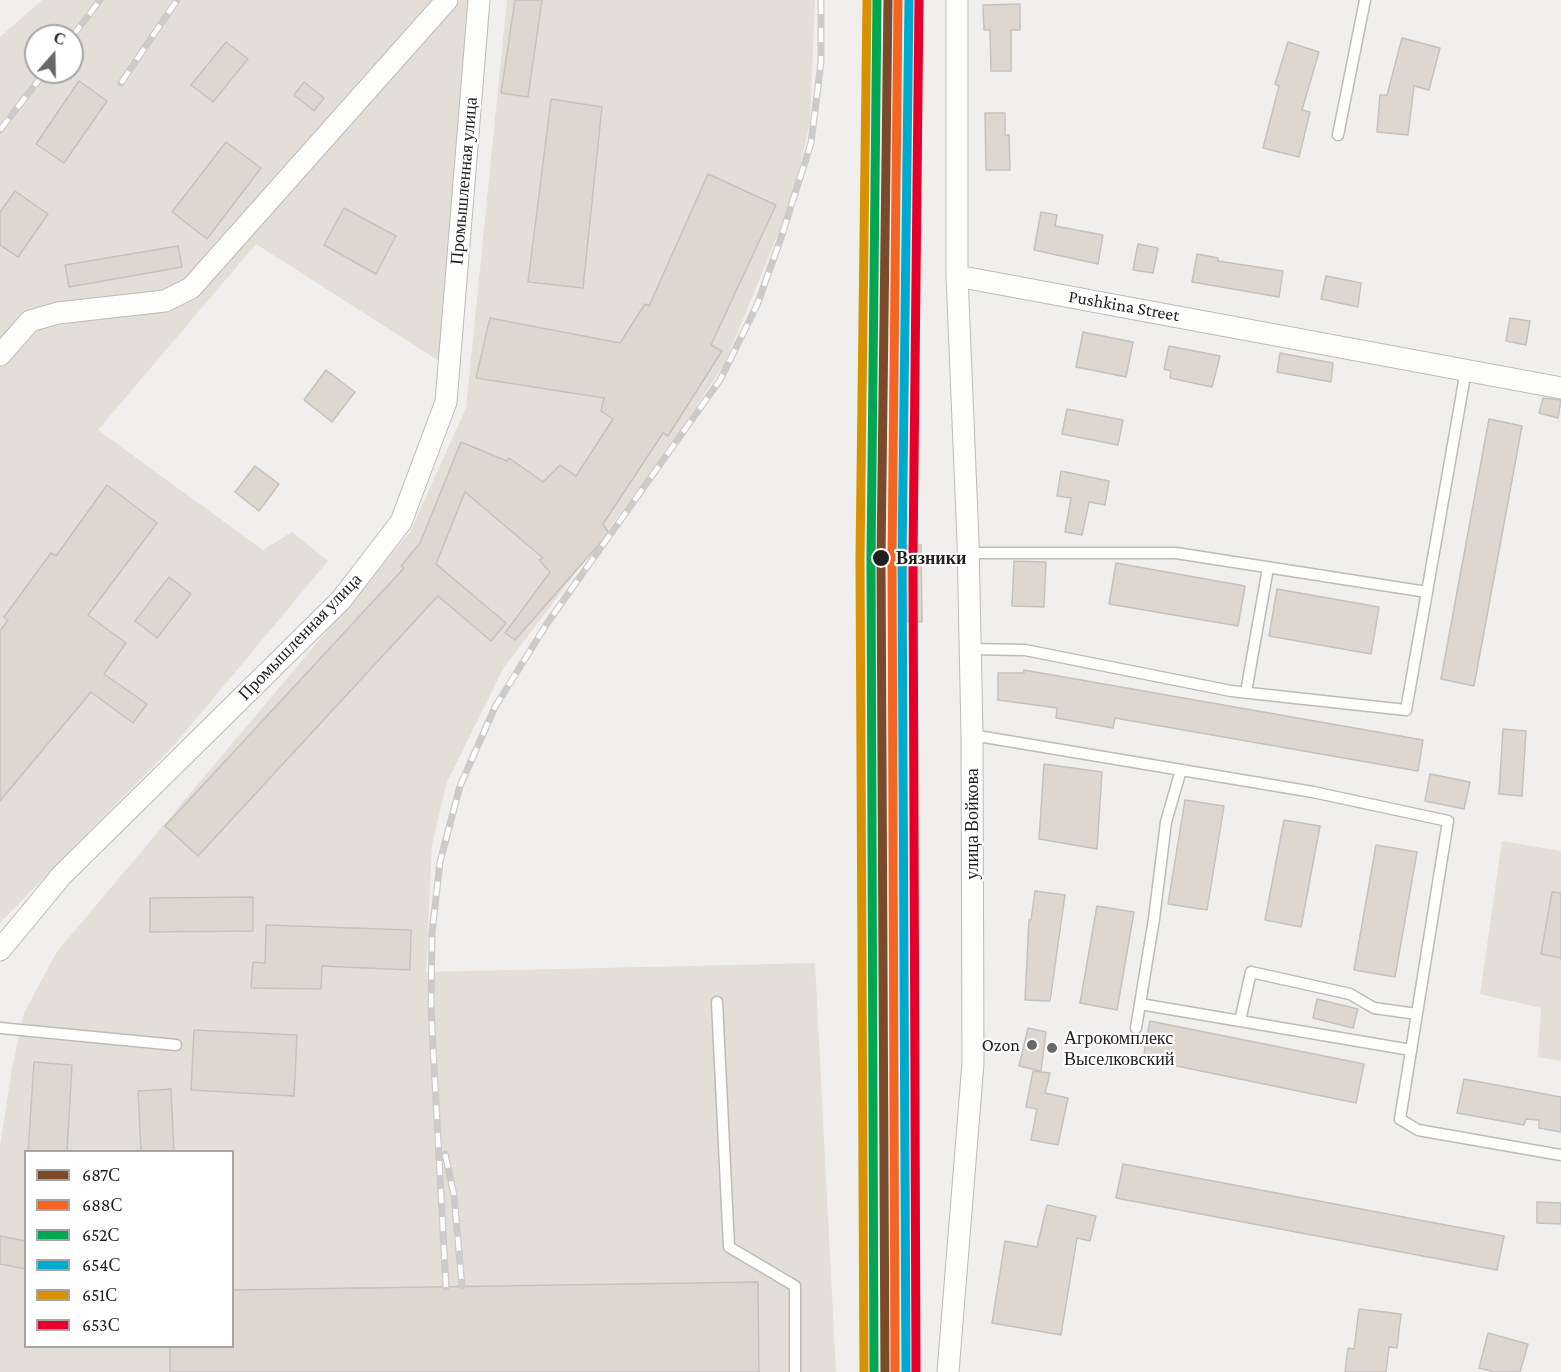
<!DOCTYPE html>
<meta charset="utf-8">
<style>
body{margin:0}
#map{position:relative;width:1561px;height:1372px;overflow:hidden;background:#f1efed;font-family:"Crimson Pro",serif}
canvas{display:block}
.legend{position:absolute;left:24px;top:1150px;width:210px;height:198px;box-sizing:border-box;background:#fff;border:2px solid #a6a5a5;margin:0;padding:8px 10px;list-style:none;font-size:18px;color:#201f1e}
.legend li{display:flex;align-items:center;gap:12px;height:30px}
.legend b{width:30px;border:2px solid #a6a5a5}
.north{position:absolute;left:24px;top:24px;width:60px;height:60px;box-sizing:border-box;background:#fff;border:2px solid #a6a5a5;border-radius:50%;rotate:20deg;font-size:16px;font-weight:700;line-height:24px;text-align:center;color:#201f1e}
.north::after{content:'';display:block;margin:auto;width:21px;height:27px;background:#696866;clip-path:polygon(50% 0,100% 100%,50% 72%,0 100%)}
</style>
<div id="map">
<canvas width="1561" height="1372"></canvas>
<ul class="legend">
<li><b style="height:8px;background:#7a4b2a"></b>687С</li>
<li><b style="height:8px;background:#f26522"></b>688С</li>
<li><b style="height:8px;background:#00a651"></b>652С</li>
<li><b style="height:8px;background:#00a9ce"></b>654С</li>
<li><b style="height:8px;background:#d79204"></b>651С</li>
<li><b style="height:8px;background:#e4002b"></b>653С</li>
</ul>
<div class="north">С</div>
</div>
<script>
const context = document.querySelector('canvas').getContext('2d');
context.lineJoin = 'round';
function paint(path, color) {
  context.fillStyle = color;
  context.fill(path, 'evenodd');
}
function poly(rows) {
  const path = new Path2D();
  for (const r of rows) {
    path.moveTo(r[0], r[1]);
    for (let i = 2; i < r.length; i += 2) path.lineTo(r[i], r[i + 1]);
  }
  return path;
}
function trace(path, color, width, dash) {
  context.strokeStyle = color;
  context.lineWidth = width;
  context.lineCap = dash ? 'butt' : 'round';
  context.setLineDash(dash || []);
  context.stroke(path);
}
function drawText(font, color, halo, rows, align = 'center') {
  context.font = font + ' "Crimson Pro",serif';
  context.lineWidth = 4.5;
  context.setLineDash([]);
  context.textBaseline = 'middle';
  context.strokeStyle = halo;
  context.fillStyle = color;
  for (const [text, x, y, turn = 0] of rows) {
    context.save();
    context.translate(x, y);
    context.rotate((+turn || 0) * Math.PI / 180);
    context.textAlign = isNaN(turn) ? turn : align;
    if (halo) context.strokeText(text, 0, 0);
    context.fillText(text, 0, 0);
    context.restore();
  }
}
paint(poly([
 [42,0,474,0,439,361,256,244,98,430,263,550,292,532,328,561,176,743,0,923,0,37],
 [36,36,72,36,72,72,36,72],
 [507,0,815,0,810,122,792,200,725,363,664,455,503,669,447,782,432,845,426,972,815,963,836,1372,0,1372,0,1146,12,1068,24,1013,56,953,410,532,466,408],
 [26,1152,232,1152,232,1346,26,1346],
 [1502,841,1561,851,1561,1061,1538,1057,1541,1008,1480,994]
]), '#e3dfd8');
const building = poly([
 [515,0,542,0,528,97,501,93,515,0],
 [1020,4,1020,30,1011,30,1011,71,991,71,990,30,984,30,983,5,1020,4],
 [1402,38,1440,48,1429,90,1414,86,1408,135,1377,132,1380,95,1387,95,1402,38],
 [226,42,248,59,213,102,191,85,226,42],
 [1288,42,1319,52,1302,110,1310,112,1299,157,1263,148,1279,86,1275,84,1288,42],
 [79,81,107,101,64,163,36,144,79,81],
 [304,82,324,98,314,111,294,95,304,82],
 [551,99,602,107,583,288,528,282,551,99],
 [985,113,1005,113,1005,135,1009,135,1010,170,986,170,985,113],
 [226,142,261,168,207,239,172,212,226,142],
 [708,174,776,205,711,345,722,351,668,436,663,433,603,524,609,533,515,640,505,633,550,572,539,560,543,558,465,492,436,564,506,623,491,641,438,596,198,856,165,826,404,568,401,566,420,543,461,442,507,461,509,458,543,482,560,465,576,476,613,419,601,411,604,398,476,378,490,318,620,343,645,304,649,306,708,174],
 [15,191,48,214,18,257,0,245,0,212,15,191],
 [344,208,396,236,376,274,324,245,344,208],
 [1041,212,1057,215,1055,226,1103,235,1098,264,1034,250,1041,212],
 [1138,244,1158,248,1153,273,1133,270,1138,244],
 [178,246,182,267,69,287,65,265,178,246],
 [1197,254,1218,258,1218,261,1283,271,1279,297,1192,282,1197,254],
 [1326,276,1361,283,1358,307,1321,299,1326,276],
 [1510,318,1530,321,1526,345,1506,341,1510,318],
 [1083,332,1133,342,1126,377,1076,367,1083,332],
 [1169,346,1220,356,1212,387,1170,378,1171,371,1164,369,1169,346],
 [1280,353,1333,363,1331,382,1277,372,1280,353],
 [326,370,355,392,332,422,304,400,326,370],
 [1543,398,1561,400,1558,418,1539,413,1543,398],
 [1067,409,1123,420,1118,445,1062,434,1067,409],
 [1489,419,1522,426,1474,686,1441,679,1489,419],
 [255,466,279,484,259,511,235,492,255,466],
 [1061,471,1109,481,1105,505,1089,502,1082,535,1065,532,1071,498,1057,496,1061,471],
 [107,485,157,523,88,615,126,643,104,674,147,704,133,723,91,692,0,801,0,631,8,620,4,617,51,553,56,556,107,485],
 [921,545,922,622,907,622,906,546,921,545],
 [1014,561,1046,562,1044,607,1012,606,1014,561],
 [1116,563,1245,586,1238,626,1109,604,1116,563],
 [169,577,191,594,157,638,135,621,169,577],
 [1277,589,1379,607,1371,654,1269,636,1277,589],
 [1024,670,1423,740,1418,771,1115,718,1113,728,1056,718,1057,708,998,700,998,673,1024,673,1024,670],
 [1503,729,1526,731,1522,796,1499,794,1503,729],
 [1044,764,1102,772,1097,849,1039,839,1044,764],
 [1430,774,1470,782,1464,809,1425,801,1430,774],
 [1185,800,1224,806,1207,910,1168,904,1185,800],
 [1284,820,1320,826,1301,927,1265,920,1284,820],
 [1376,845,1417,852,1395,977,1354,970,1376,845],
 [1035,891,1065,895,1050,1001,1025,1000,1029,920,1031,920,1035,891],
 [1552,892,1561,893,1561,958,1541,954,1552,892],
 [253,897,253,931,150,932,150,898,253,897],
 [1097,906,1134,912,1117,1010,1080,1003,1097,906],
 [266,925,411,930,410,970,322,966,321,989,251,988,253,962,265,963,266,925],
 [1317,999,1358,1009,1353,1028,1313,1018,1317,999],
 [1150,1021,1364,1064,1356,1103,1143,1059,1150,1021],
 [1028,1028,1046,1032,1041,1071,1019,1066,1028,1028],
 [194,1030,297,1035,294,1096,191,1090,194,1030],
 [34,1062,72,1065,67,1152,28,1152,34,1062],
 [1033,1071,1050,1073,1045,1093,1068,1098,1058,1145,1031,1140,1037,1109,1026,1107,1033,1071],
 [1464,1079,1561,1097,1561,1132,1539,1128,1539,1120,1526,1119,1524,1125,1457,1113,1464,1079],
 [171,1089,174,1152,141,1152,138,1091,171,1089],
 [1123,1164,1504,1236,1497,1270,1116,1198,1123,1164],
 [1537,1202,1561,1203,1561,1224,1537,1223,1537,1202],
 [1047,1205,1096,1216,1090,1241,1077,1238,1061,1335,992,1323,1005,1241,1037,1247,1047,1205],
 [0,1236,26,1241,26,1269,0,1264,0,1236],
 [758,1282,759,1372,170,1372,170,1347,232,1347,232,1290,758,1282],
 [1359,1309,1401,1314,1397,1348,1389,1347,1386,1372,1345,1372,1348,1348,1354,1349,1359,1309],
 [1488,1333,1528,1344,1520,1372,1494,1372,1479,1368,1488,1333]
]);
paint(building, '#ddd7d0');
trace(building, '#c3c2c0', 1.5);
const service = poly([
 [1338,135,1365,0],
 [968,553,1176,553,1427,592,1466,370],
 [970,649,1025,650,1231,691,1406,710,1427,592],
 [1246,692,1268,568],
 [972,735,1313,792,1448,821,1400,1119,1418,1130,1561,1155],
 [717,1002,729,1247,795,1286,795,1372],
 [1140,1004,1411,1050],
 [1240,1021,1251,972,1350,994,1374,1008,1417,1014],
 [0,1028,176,1045],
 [1136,1028,1154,919,1166,822,1181,770]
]);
const minor = poly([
 [957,276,1561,388],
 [0,355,30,321,58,313,165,301,191,288,447,0],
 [0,950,62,875,341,600,401,522,446,402,479,0],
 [948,1372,973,1063,972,735,968,541,957,276,957,0]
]);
trace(service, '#bcbbb9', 13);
trace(minor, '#bcbbb9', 23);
trace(service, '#fdfdfc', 10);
trace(minor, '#fdfdfc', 21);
const rail = poly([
 [72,37,100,0],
 [121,83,177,0],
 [0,130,45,72],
 [445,1154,454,1195,462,1286],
 [446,1287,431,1009,432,933,440,862,460,786,495,707,548,622,720,380,757,305,781,238,811,143,821,62,821,0]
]);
trace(rail, '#cccbca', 7);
trace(rail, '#fff', 4.5, [14]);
trace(poly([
 [885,1372,881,558,888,0]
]), '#7a4b2a', 9);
trace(poly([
 [895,1372,892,558,898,0]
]), '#f26522', 9);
trace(poly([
 [874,1372,871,558,877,0]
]), '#00a651', 9);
trace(poly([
 [906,1372,902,558,909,0]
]), '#00a9ce', 9);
trace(poly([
 [864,1372,860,558,867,0]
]), '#d79204', 9);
trace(poly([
 [916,1372,913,558,919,0]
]), '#e4002b', 9);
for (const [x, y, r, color] of [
 [881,558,9,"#201f1e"],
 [1032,1045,6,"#696866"],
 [1052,1048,6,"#696866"]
]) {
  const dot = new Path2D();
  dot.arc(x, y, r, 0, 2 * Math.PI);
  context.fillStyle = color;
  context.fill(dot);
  trace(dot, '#fff', 2);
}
drawText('18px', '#201f1e', '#fff', [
 ["Промышленная улица",464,181,-85],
 ["Pushkina Street",1124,306,10],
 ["Промышленная улица",300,637,-46],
 ["улица Войкова",972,824,-90]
]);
drawText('bold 18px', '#201f1e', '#fff', [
 ["Вязники",896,558]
], 'left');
drawText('18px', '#201f1e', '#fff', [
 ["Агрокомплекс",1064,1038],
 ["Выселковский",1064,1059],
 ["Ozon",1020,1045,"right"]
], 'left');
</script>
